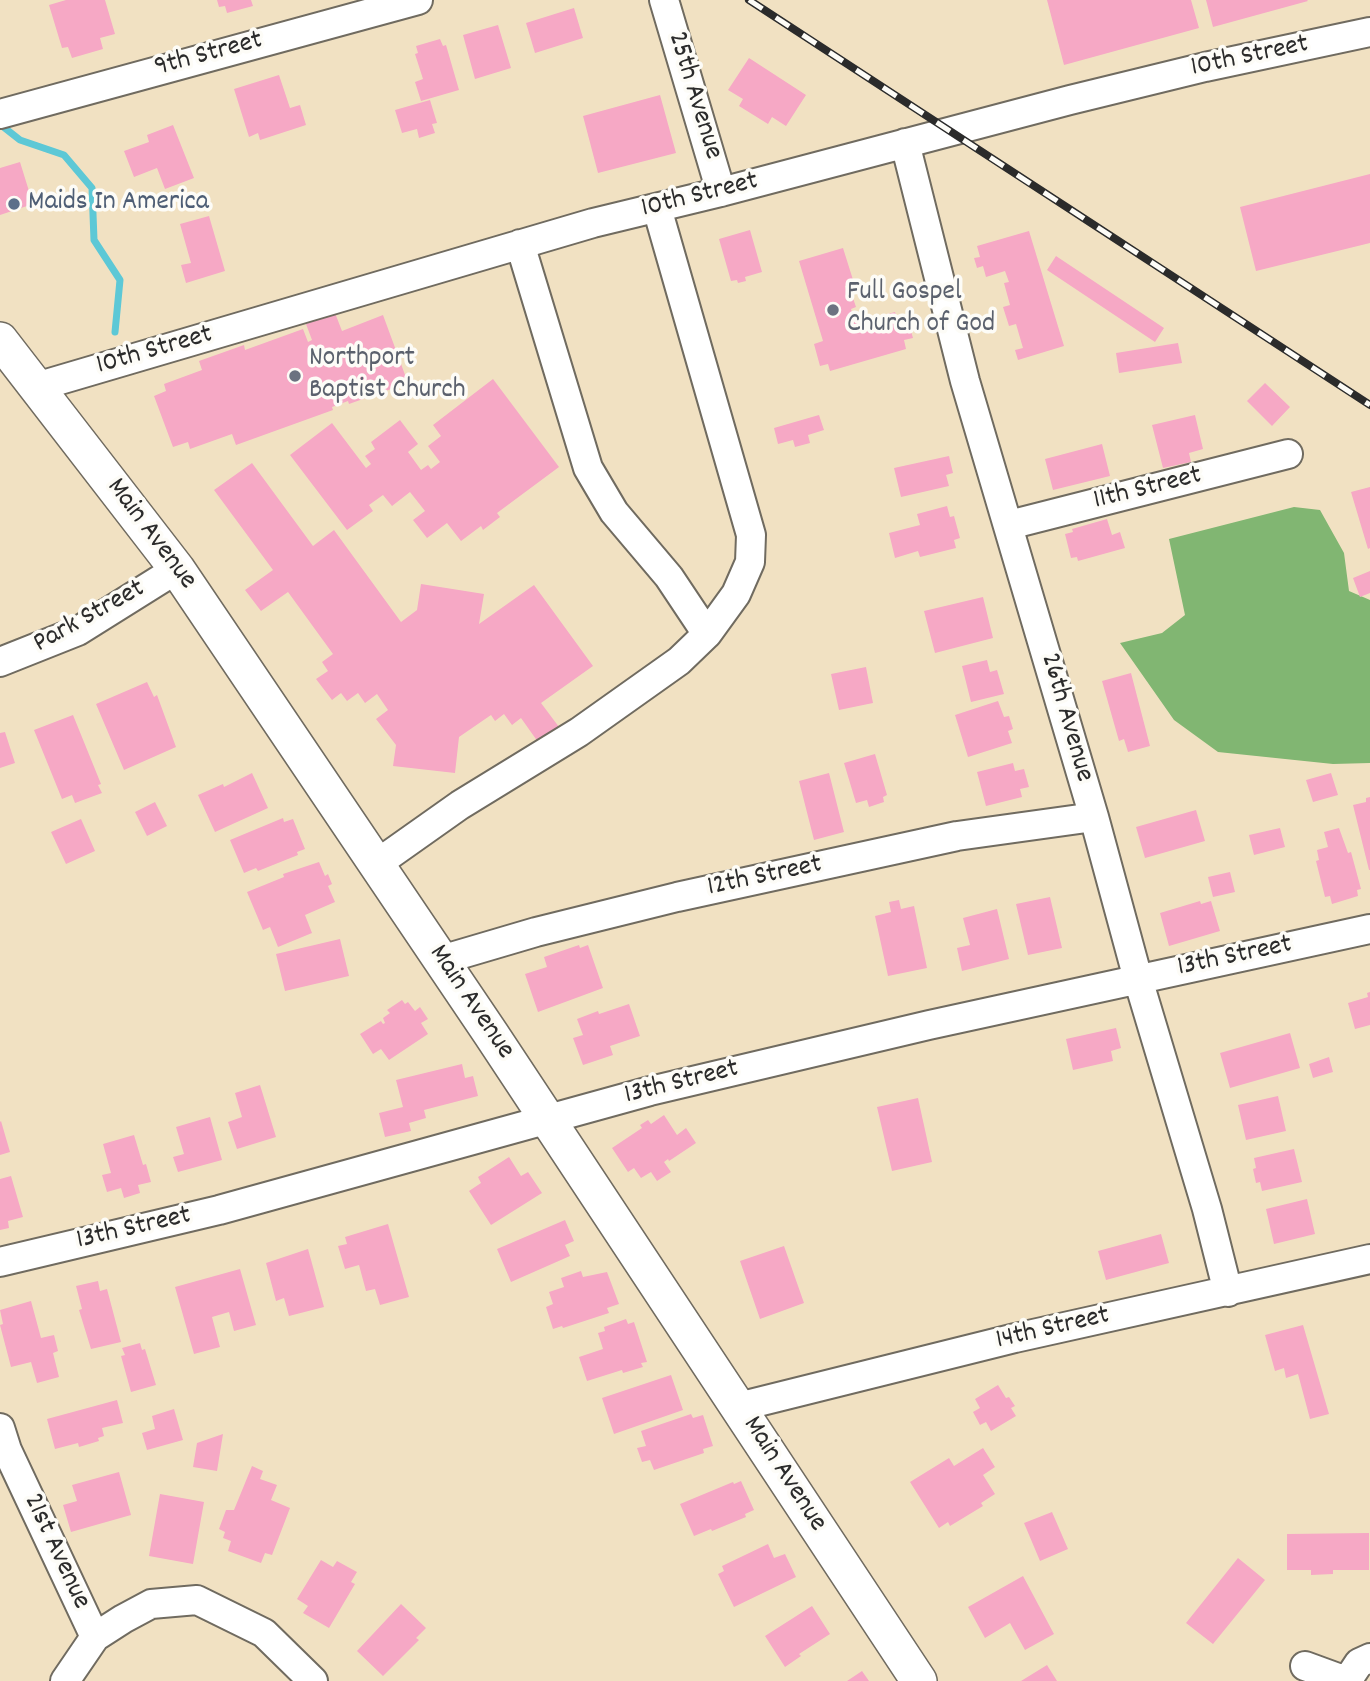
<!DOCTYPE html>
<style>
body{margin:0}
canvas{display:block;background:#f1e1c2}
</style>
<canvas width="1370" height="1681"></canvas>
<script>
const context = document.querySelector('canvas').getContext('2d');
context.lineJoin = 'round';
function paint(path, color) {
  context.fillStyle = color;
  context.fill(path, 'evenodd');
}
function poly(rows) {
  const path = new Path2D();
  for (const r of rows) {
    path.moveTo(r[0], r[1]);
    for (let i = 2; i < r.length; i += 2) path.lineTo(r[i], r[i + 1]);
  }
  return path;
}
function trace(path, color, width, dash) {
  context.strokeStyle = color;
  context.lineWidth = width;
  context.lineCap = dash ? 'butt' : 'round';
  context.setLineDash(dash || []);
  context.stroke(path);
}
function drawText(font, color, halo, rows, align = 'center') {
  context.font = font + ' Dekko,sans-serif';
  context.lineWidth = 7;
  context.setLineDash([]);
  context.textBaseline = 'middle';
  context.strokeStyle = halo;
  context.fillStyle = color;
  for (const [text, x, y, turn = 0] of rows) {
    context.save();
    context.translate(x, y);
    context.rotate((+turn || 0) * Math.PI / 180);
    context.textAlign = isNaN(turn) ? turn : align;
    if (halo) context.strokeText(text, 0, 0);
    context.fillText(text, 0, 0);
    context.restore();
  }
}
paint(poly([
 [1294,507,1320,510,1344,553,1349,591,1370,600,1370,763,1333,764,1218,752,1174,720,1120,643,1162,633,1185,615,1169,539]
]), '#81b672');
trace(poly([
 [1,125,20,140,64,155,92,188,94,240,120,280,115,332]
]), '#5dc8d6', 7);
paint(poly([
 [66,0,105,0,115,34,100,38,103,49,72,58,68,47,62,48,49,5],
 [217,0,251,0,253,6,227,13,225,6,219,7],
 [1047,0,1191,0,1199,28,1064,65],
 [1206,0,1307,0,1308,1,1213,27],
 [574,8,583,38,535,53,526,23],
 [498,25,511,68,475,79,463,35],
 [440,39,443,46,446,45,459,90,421,101,415,82,423,79,415,54,418,53,416,46],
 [749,58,806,95,786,126,772,117,768,124,739,106,743,99,728,90],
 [279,75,290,108,300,105,306,125,260,140,258,133,249,137,234,89],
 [660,95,676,153,598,173,583,116],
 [430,100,437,123,432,124,435,133,419,138,417,129,402,133,395,110],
 [173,125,194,178,165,189,157,168,134,177,124,151,149,142,147,135],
 [20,162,33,204,0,215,0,168],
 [1370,174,1370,243,1256,271,1240,207],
 [209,216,225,271,186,283,181,265,191,263,180,224],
 [750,230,762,272,745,277,746,281,738,283,737,280,731,281,719,239],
 [1029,231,1064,346,1018,360,1015,350,1023,348,1016,324,1009,326,1003,307,1010,305,1004,283,1009,282,1005,271,986,277,983,266,977,268,974,258,980,257,977,246],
 [843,248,854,283,845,286,849,299,853,298,856,307,851,309,855,323,895,312,898,320,907,317,913,338,904,340,906,349,830,371,828,364,820,366,814,344,823,341,799,261],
 [1056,256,1164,328,1155,342,1047,270],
 [335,313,342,331,383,315,408,383,349,404,348,401,332,407,333,410,236,445,232,434,190,449,188,442,173,447,154,396,166,391,164,384,202,370,199,361,244,345,245,350,303,329,308,342,312,340,306,324],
 [1178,343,1182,363,1119,373,1116,353],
 [493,379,559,467,497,513,500,517,483,530,481,526,461,541,447,523,427,538,413,520,425,511,410,492,392,506,383,495,369,505,373,511,347,530,290,455,332,423,366,468,371,464,365,456,375,449,371,442,400,420,418,444,408,452,421,470,428,465,431,469,440,462,428,446,441,436,433,425],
 [1265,383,1290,407,1272,426,1247,401],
 [819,415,824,430,808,435,810,443,795,447,793,440,778,444,774,428],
 [1195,415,1203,449,1189,453,1191,462,1163,468,1152,425],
 [1102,444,1110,476,1053,490,1045,459],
 [949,456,953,473,946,475,949,486,901,497,894,468],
 [252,463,313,546,334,530,401,622,417,610,421,584,484,594,479,624,534,585,593,666,541,703,559,727,538,742,521,718,512,725,504,714,495,721,491,715,459,737,455,773,393,766,396,745,376,719,388,710,377,694,365,703,358,693,347,701,341,693,332,700,316,679,328,671,322,662,333,654,288,592,261,611,245,590,273,570,214,490],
 [1370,487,1370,548,1368,549,1351,492],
 [947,506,950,517,954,516,960,538,954,540,956,548,920,557,918,551,895,558,889,533,920,525,917,514],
 [1107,519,1112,535,1120,532,1125,548,1078,561,1077,557,1071,558,1065,534,1073,532,1072,529],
 [1370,571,1370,593,1360,597,1353,578],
 [983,597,993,638,935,653,924,611],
 [987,660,990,672,997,670,1004,694,971,702,962,666],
 [866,667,873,703,839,710,831,674],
 [1131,673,1150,746,1128,752,1124,739,1119,741,1102,681],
 [147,682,154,697,157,695,176,747,124,770,96,704],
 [998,701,1004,717,1009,716,1013,729,1008,731,1012,743,968,757,955,715],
 [73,715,101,784,98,785,102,793,75,803,72,795,62,799,34,730],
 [5,732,15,763,0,768,0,733],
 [875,754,887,795,883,797,884,802,869,807,867,800,856,803,844,763],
 [1013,763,1015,771,1024,769,1029,787,1020,789,1022,797,986,806,977,772],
 [252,773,268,808,215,832,198,795,223,784,224,787],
 [829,773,844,832,814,840,799,781],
 [1331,773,1338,795,1313,802,1306,780],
 [1370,797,1370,870,1369,870,1353,805,1366,802,1366,798],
 [155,802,167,826,147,836,135,812],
 [1196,810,1205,841,1145,858,1136,827],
 [283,818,284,822,293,819,305,849,297,852,298,855,258,871,256,868,244,873,230,840],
 [81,819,95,851,66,864,51,832],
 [1280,828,1285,847,1254,855,1249,835],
 [1339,828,1348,853,1351,852,1361,889,1357,890,1358,896,1332,904,1330,896,1325,897,1316,861,1319,860,1317,850,1328,847,1324,832],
 [319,862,325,876,328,874,332,884,328,886,335,902,305,915,312,933,278,947,270,927,263,930,247,892,284,877,283,874],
 [1230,872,1235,892,1213,897,1208,877],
 [1050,897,1062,948,1028,955,1016,904],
 [899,900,901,909,914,906,927,968,888,976,875,916,891,912,889,902],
 [1200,901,1201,904,1211,901,1220,931,1169,946,1160,913],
 [997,909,1009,959,962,971,957,948,970,945,963,918],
 [340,939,349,976,285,991,276,954],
 [579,945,580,948,588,945,603,988,538,1012,525,974,547,967,544,957],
 [1370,992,1370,1025,1355,1029,1348,1003,1368,997,1367,993],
 [402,1000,405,1004,408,1002,415,1011,420,1007,428,1019,421,1023,428,1034,389,1060,381,1049,373,1054,360,1034,381,1021,383,1024,385,1023,383,1018,390,1013,387,1010],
 [629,1004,640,1036,610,1046,613,1055,583,1065,573,1038,583,1035,577,1019,598,1011,599,1014],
 [1116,1028,1121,1048,1111,1051,1113,1061,1073,1070,1066,1039],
 [1290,1033,1300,1068,1230,1088,1220,1053],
 [1329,1057,1333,1072,1313,1078,1309,1064],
 [462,1064,465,1078,473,1076,478,1096,424,1110,426,1118,409,1123,411,1131,385,1137,379,1113,403,1107,396,1080],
 [260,1085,276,1137,237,1149,228,1122,242,1117,235,1093],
 [1278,1096,1286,1131,1246,1140,1238,1105],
 [918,1098,932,1162,892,1171,877,1107],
 [664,1115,677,1135,686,1128,696,1143,669,1161,668,1159,664,1162,671,1172,657,1181,651,1172,641,1178,634,1168,628,1172,612,1148,642,1128,640,1125,648,1120,651,1124],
 [210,1117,222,1160,178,1172,173,1157,184,1154,176,1127],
 [1,1121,10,1152,0,1155,0,1122],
 [134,1135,143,1165,146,1164,151,1182,138,1185,140,1193,124,1198,121,1188,107,1192,102,1175,111,1173,103,1144],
 [1294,1149,1302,1182,1262,1191,1260,1182,1256,1183,1253,1169,1256,1168,1254,1158],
 [509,1157,521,1176,528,1172,542,1193,491,1225,469,1191,481,1183,478,1177],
 [11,1176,23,1217,8,1221,9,1228,0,1230,0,1179],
 [1307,1199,1315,1234,1274,1244,1266,1209],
 [565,1220,574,1241,565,1245,570,1256,511,1282,497,1249],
 [388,1224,409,1297,380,1305,375,1289,366,1291,359,1265,345,1269,338,1246,347,1244,345,1237],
 [1161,1234,1169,1263,1106,1280,1098,1251],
 [784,1246,804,1303,760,1319,740,1261],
 [308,1249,324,1307,289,1316,284,1298,276,1301,266,1263],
 [240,1269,256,1325,234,1331,229,1312,212,1317,220,1347,194,1354,175,1287],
 [581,1271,583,1277,607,1272,619,1304,607,1308,609,1313,563,1328,562,1326,553,1329,546,1307,553,1304,549,1292,564,1287,561,1278],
 [98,1281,100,1291,107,1289,121,1342,91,1349,79,1310,82,1309,76,1286],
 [31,1301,41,1338,54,1335,58,1351,53,1353,59,1377,37,1383,31,1362,11,1367,0,1325,3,1324,0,1310],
 [626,1319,628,1324,634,1322,647,1362,641,1363,643,1367,623,1373,622,1370,587,1381,579,1357,603,1349,598,1333,605,1331,604,1327],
 [1303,1325,1329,1414,1310,1419,1298,1374,1286,1378,1284,1368,1275,1371,1265,1335],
 [140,1343,142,1350,145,1349,156,1385,131,1392,121,1356,125,1355,122,1348],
 [671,1375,683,1410,614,1434,602,1398],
 [998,1385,1006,1398,1009,1397,1015,1406,1011,1408,1016,1416,991,1431,986,1422,980,1425,973,1412,980,1408,975,1399],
 [117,1400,123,1423,102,1428,104,1436,98,1438,99,1441,79,1447,78,1443,55,1449,47,1419],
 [174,1409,183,1440,147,1450,142,1433,155,1429,152,1416],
 [691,1414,693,1418,703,1415,713,1446,703,1449,704,1453,654,1470,650,1460,642,1462,637,1448,646,1446,641,1431],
 [223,1434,217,1471,193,1467,197,1443],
 [983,1448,995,1467,983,1475,995,1494,981,1503,983,1506,950,1526,948,1522,939,1528,910,1482,949,1458,954,1466],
 [252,1466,263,1471,260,1479,277,1485,271,1500,290,1508,272,1555,265,1553,261,1563,228,1551,231,1541,223,1538,225,1532,219,1529,226,1510,234,1510],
 [119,1472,131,1515,71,1532,63,1505,77,1501,72,1485],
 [741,1481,754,1510,745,1514,746,1517,712,1531,711,1529,694,1536,680,1504,733,1482,734,1484],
 [160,1494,204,1502,193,1564,149,1556],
 [1052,1512,1068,1549,1040,1561,1024,1523],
 [1369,1533,1369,1570,1333,1570,1333,1574,1311,1575,1311,1570,1287,1570,1287,1534],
 [768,1544,774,1558,785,1554,796,1577,734,1607,718,1574,724,1571,722,1566],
 [1238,1558,1265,1580,1213,1644,1186,1623],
 [321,1560,333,1567,337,1561,357,1572,351,1582,355,1584,329,1628,303,1613,308,1606,297,1599],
 [1023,1576,1054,1634,1025,1650,1010,1623,985,1638,968,1607],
 [401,1604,426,1628,416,1638,419,1640,383,1676,357,1651],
 [812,1606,830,1634,799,1654,801,1656,785,1667,765,1636],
 [1047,1665,1057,1681,1021,1681],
 [862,1671,869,1681,847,1681]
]), '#f6a8c5');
const minor = poly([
 [664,0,721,192],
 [0,114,418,0],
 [905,143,965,381,1094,817,1138,979,1207,1209,1228,1292],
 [657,208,751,535,750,562,736,594,707,634],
 [36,387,593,223,721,192,1070,100,1205,67,1370,32],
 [1009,525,1288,454],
 [0,662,78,631,177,569],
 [378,863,460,805,579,732,679,661,707,634,669,577,614,512,588,468,520,244],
 [441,960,536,932,677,897,957,836,1094,817],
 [0,1262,219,1210,650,1091,929,1025,1370,929],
 [738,1407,1015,1338,1370,1259],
 [0,1428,7,1450,95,1637],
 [1305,1666,1346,1681],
 [65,1681,95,1637,123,1619,151,1604,197,1600,264,1633,313,1681],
 [1347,1681,1359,1663,1370,1658]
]);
const major = poly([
 [0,340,177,569,491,1034,919,1681]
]);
trace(minor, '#706b60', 32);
trace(major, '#706b60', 38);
trace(minor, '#fff', 28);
trace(major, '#fff', 35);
const rail = poly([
 [749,0,1370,405]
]);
trace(rail, '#2b2b2b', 8);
trace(rail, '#fdfcf7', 5, [16]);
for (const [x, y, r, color] of [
 [14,204,7,"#5c6f8a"],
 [833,310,7,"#6b7280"],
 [295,376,7,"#6b7280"]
]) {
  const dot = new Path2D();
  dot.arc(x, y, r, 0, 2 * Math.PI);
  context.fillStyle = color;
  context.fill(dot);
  trace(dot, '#fdfcf7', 2.5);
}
drawText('28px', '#2b2b2b', '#fdfcf7', [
 ["9th Street",209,56,-15],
 ["10th Street",1250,58,-12],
 ["25th Avenue",693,96,73],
 ["10th Street",700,197,-14],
 ["10th Street",155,352,-16],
 ["11th Street",1148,490,-14],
 ["Main Avenue",150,535,53],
 ["Park Street",90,618,-29],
 ["26th Avenue",1065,718,74],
 ["12th Street",765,878,-12],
 ["13th Street",1235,958,-12],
 ["Main Avenue",470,1003,56],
 ["13th Street",682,1084,-14],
 ["13th Street",134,1230,-13],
 ["14th Street",1053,1330,-13],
 ["Main Avenue",783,1475,57],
 ["21st Avenue",55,1552,65]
]);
drawText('28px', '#4e5e75', '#fdfcf7', [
 ["Maids In America",28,204]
], 'left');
drawText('28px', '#5b616d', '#fdfcf7', [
 ["Full Gospel",847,294],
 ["Church of God",847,326],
 ["Northport",309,360],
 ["Baptist Church",309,392]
], 'left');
</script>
